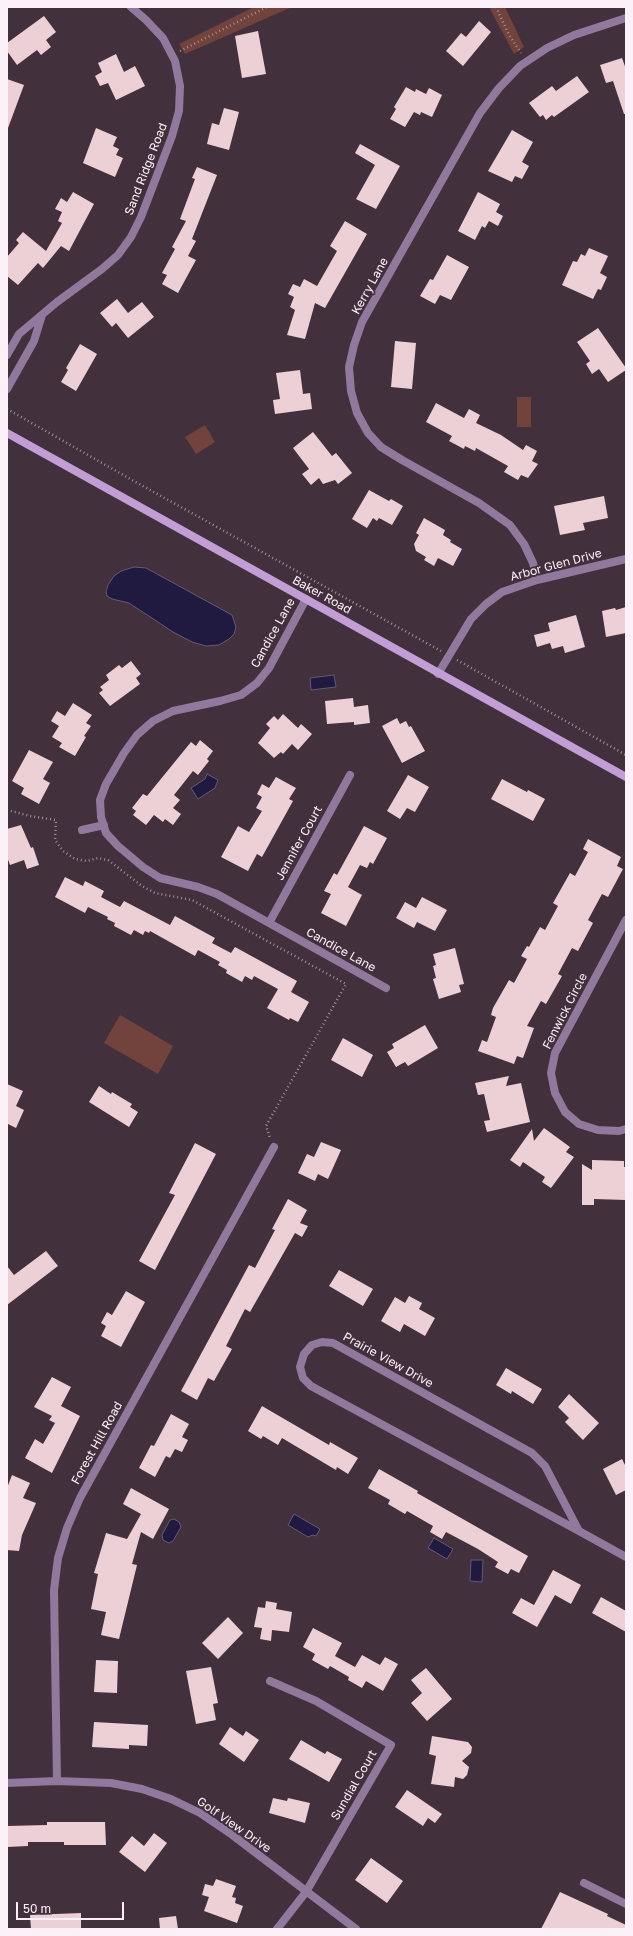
<!DOCTYPE html>
<style>
body{margin:0}
#map{position:relative;width:633px;height:1936px;overflow:hidden;background:#42303c;font-family:"Golos Text",sans-serif}
canvas{display:block}
.frame{position:absolute;inset:0;border:8px solid #fdf1f9;pointer-events:none}
.scale{position:absolute;left:16px;top:1902px;width:108px;height:18px;box-sizing:border-box;border:2px solid #fdf1f9;border-top:0;padding-left:5px;font-size:12px;line-height:14px;white-space:nowrap;color:#fdf1f9;-webkit-text-stroke:3px #42303c;paint-order:stroke}
</style>
<div id="map">
<canvas width="633" height="1936"></canvas>
<div class="frame"></div>
<div class="scale">50 m</div>
</div>
<script>
const context = document.querySelector('canvas').getContext('2d');
context.lineJoin = 'round';
function paint(path, color) {
  context.fillStyle = color;
  context.fill(path, 'evenodd');
}
function poly(rows) {
  const path = new Path2D();
  for (const r of rows) {
    path.moveTo(r[0], r[1]);
    for (let i = 2; i < r.length; i += 2) path.lineTo(r[i], r[i + 1]);
  }
  return path;
}
function trace(path, color, width, dash) {
  context.strokeStyle = color;
  context.lineWidth = width;
  context.lineCap = dash ? 'butt' : 'round';
  context.setLineDash(dash || []);
  context.stroke(path);
}
function drawText(font, color, halo, rows, align = 'center') {
  context.font = font + ' "Golos Text",sans-serif';
  context.lineWidth = 4;
  context.setLineDash([]);
  context.textBaseline = 'middle';
  context.strokeStyle = halo;
  context.fillStyle = color;
  for (const [text, x, y, turn = 0] of rows) {
    context.save();
    context.translate(x, y);
    context.rotate((+turn || 0) * Math.PI / 180);
    context.textAlign = isNaN(turn) ? turn : align;
    if (halo) context.strokeText(text, 0, 0);
    context.fillText(text, 0, 0);
    context.restore();
  }
}
paint(poly([
 [254,7,292,7,185,54,179,44],
 [489,7,505,7,524,47,514,54],
 [517,397,531,397,531,427,517,427],
 [205,425,215,442,196,454,185,437],
 [120,1015,173,1046,158,1074,104,1043]
]), '#71433c');
const water = poly([
 [134,567,146,568,232,615,236,627,234,634,229,639,219,645,206,646,192,642,173,632,129,603,112,599,107,596,106,592,108,585,114,576,121,571,134,567],
 [334,675,336,687,311,690,310,678,334,675],
 [207,774,218,780,215,788,198,799,191,788,205,779,207,774],
 [294,1514,320,1529,316,1536,313,1535,308,1537,288,1525,294,1514],
 [174,1519,179,1522,181,1527,173,1541,169,1543,163,1540,162,1535,170,1520,174,1519],
 [434,1538,453,1549,447,1559,428,1548,434,1538],
 [471,1560,483,1560,482,1582,470,1581,471,1560]
]);
paint(water, '#211a40');
trace(water, '#635a78', 1);
paint(poly([
 [44,16,56,32,46,40,51,47,41,55,37,50,17,65,7,51,7,43],
 [479,21,491,32,463,66,446,51,461,33,466,37],
 [258,31,266,74,242,78,235,36],
 [116,54,124,72,135,66,145,86,116,100,108,83,100,86,95,76,102,72,98,63],
 [622,58,626,69,626,114,624,114,613,81,606,83,600,65],
 [577,76,589,92,554,117,552,115,546,120,543,115,540,117,529,103,552,86,556,91],
 [7,79,24,85,8,128,7,128],
 [406,87,415,92,416,89,426,94,429,88,442,95,432,117,421,112,420,115,414,112,405,127,390,119,396,109,394,107],
 [224,108,239,112,229,150,207,144,212,123,219,125],
 [96,128,117,137,113,146,119,149,116,155,123,158,115,177,83,163],
 [512,130,533,142,522,162,529,166,522,179,515,176,512,182,488,171],
 [360,144,400,166,376,209,356,199,375,165,355,153],
 [197,167,217,175,192,239,196,241,188,256,196,260,178,293,162,284,167,275,162,273,175,249,172,247,186,221,180,219,195,179,192,178],
 [73,192,94,204,69,251,61,246,43,268,38,263,18,285,7,276,7,257,19,243,16,240,23,232,46,251,62,223,58,221,62,212,55,209,61,198,67,202],
 [478,192,500,204,496,212,503,216,498,226,489,221,485,228,482,226,475,240,458,231],
 [345,221,367,234,325,308,315,303,305,339,287,335,295,310,290,307,294,297,288,294,293,284,300,287,304,279,317,286,337,251,330,246],
 [589,248,608,256,600,273,607,277,601,290,598,289,593,299,562,285,573,261,577,262,581,254,585,256],
 [447,255,469,267,451,300,440,295,435,304,420,296,430,279,433,280],
 [117,299,128,313,142,302,154,317,128,338,116,323,112,327,100,313],
 [598,328,626,368,626,370,608,382,599,369,592,374,586,364,590,361,577,342],
 [395,341,416,343,412,389,391,387],
 [80,344,97,354,76,391,61,382,68,370,66,368],
 [300,370,303,394,310,393,312,409,275,414,273,400,280,399,276,373],
 [436,403,464,418,469,409,480,415,476,423,501,435,523,450,526,445,537,451,532,461,538,464,528,478,521,475,518,480,504,472,508,466,476,448,475,451,465,446,464,449,449,441,452,436,426,422],
 [313,432,332,456,336,453,352,473,338,484,335,480,323,484,319,478,311,485,302,474,309,469,293,448],
 [369,490,389,501,391,499,403,506,392,525,379,518,377,521,373,518,367,528,352,519],
 [604,496,608,518,583,523,585,530,560,535,554,506],
 [424,518,445,530,443,535,451,540,450,542,462,549,453,566,438,558,434,566,424,560,426,557,416,551,414,544,419,535,416,533],
 [626,607,626,633,606,637,602,611,615,608,616,610],
 [576,615,585,647,565,653,563,646,552,649,550,643,537,647,534,635,550,631,548,623],
 [131,661,141,674,136,678,140,684,110,706,99,693,103,690,100,687,109,680,106,675,119,665,122,668],
 [353,698,354,707,368,705,370,723,354,725,354,722,327,724,325,701],
 [73,703,92,715,86,723,91,726,84,736,86,737,75,756,59,747,62,743,52,737,59,726,51,721,57,711,65,716],
 [283,714,298,728,301,724,312,734,298,750,292,744,283,754,281,752,274,758,258,743,270,728,266,724,274,716,278,720],
 [397,718,400,724,406,721,409,727,411,726,425,751,402,763,382,726],
 [200,740,213,751,207,759,209,761,198,775,193,771,174,795,180,800,173,808,181,814,173,825,165,819,163,822,154,815,146,825,133,815,136,811,132,808,143,794,147,796,191,742,196,746],
 [29,750,53,762,43,779,50,783,39,804,21,794,24,788,12,781],
 [408,775,429,787,415,812,407,808,400,819,387,811],
 [276,777,296,788,289,799,293,801,262,857,257,854,248,871,221,857,238,826,249,832,262,811,256,808,262,797,257,794,262,784,269,788],
 [502,779,527,792,528,790,545,799,533,821,491,799],
 [21,825,31,848,33,847,39,865,27,869,24,860,10,865,7,857,7,829],
 [364,826,387,838,373,864,370,862,367,868,360,865,348,887,362,895,346,926,321,913,331,894,324,891,334,873,337,875],
 [588,839,621,857,617,866,623,869,608,897,602,894,588,920,593,923,578,951,572,948,558,974,562,976,546,1004,541,1001,527,1026,534,1028,523,1058,517,1056,514,1064,478,1051,482,1040,487,1042,496,1017,491,1015,493,1008,509,980,514,983,527,959,521,956,527,946,529,947,540,927,545,930,558,906,553,903,570,873,575,876,588,852,583,849],
 [65,877,83,886,85,881,104,891,101,897,120,907,124,901,170,925,175,916,215,938,212,943,231,953,235,947,297,981,291,992,309,1002,298,1022,290,1018,289,1020,267,1008,278,989,254,976,252,980,245,976,242,982,226,973,227,970,218,965,220,962,198,950,195,956,150,931,149,933,145,931,143,935,134,930,131,935,114,926,115,923,107,919,108,917,88,907,85,913,55,897],
 [422,897,447,910,435,931,417,922,414,928,396,918,405,902,416,908],
 [455,948,464,984,459,985,461,992,439,999,433,979,436,978,433,966,436,965,433,954],
 [425,1025,438,1048,408,1066,405,1062,396,1067,387,1052,394,1048,392,1044],
 [343,1038,373,1055,362,1077,331,1060],
 [509,1076,506,1086,521,1083,530,1122,487,1132,484,1121,490,1120,484,1094,478,1095,475,1083],
 [7,1084,23,1091,16,1106,24,1110,16,1128,8,1124,7,1126],
 [99,1086,111,1094,112,1092,132,1104,130,1107,138,1112,129,1127,89,1102],
 [544,1128,570,1147,566,1152,574,1157,551,1188,542,1182,545,1177,523,1162,520,1167,510,1160,532,1129,534,1141],
 [321,1142,341,1150,328,1179,318,1174,315,1181,298,1173,307,1154,314,1157],
 [195,1143,216,1154,155,1270,139,1261,175,1195,169,1193],
 [592,1160,624,1161,624,1167,626,1167,626,1200,594,1199,594,1205,582,1205,582,1164,592,1170],
 [288,1199,307,1210,300,1223,308,1226,302,1237,295,1233,250,1312,245,1309,226,1346,232,1349,214,1381,208,1378,197,1400,181,1391,249,1265,255,1268,275,1230,272,1229],
 [46,1251,58,1266,7,1305,7,1266,14,1275],
 [339,1270,373,1289,363,1306,329,1286],
 [126,1291,145,1302,121,1347,101,1336,106,1326,101,1323,107,1312,112,1315],
 [409,1296,422,1303,419,1309,435,1318,425,1336,404,1324,400,1332,381,1321,395,1297,405,1303],
 [506,1368,542,1389,533,1404,512,1391,511,1394,496,1385],
 [52,1377,71,1387,61,1406,80,1416,52,1473,25,1458,35,1439,43,1444,55,1423,49,1420,52,1416,34,1407],
 [569,1394,599,1423,583,1440,565,1422,569,1418,558,1407],
 [262,1406,329,1445,330,1442,358,1458,348,1474,337,1467,336,1470,282,1438,278,1445,263,1436,261,1439,248,1431],
 [171,1414,189,1424,182,1437,188,1440,182,1452,175,1449,170,1458,166,1456,155,1477,139,1468,151,1445,154,1446],
 [622,1459,626,1467,626,1490,616,1495,603,1469],
 [379,1469,418,1491,417,1493,528,1556,519,1573,511,1569,508,1574,495,1567,498,1562,478,1549,446,1532,442,1539,430,1532,433,1526,407,1511,405,1514,388,1504,390,1500,368,1488],
 [12,1475,30,1483,23,1498,36,1503,22,1535,19,1551,7,1550,7,1488],
 [131,1488,169,1509,153,1539,141,1532,132,1564,137,1565,119,1639,101,1635,106,1612,91,1609,98,1574,94,1573,106,1533,127,1539,141,1514,123,1504],
 [553,1570,581,1585,571,1604,555,1595,537,1627,512,1613,521,1598,534,1605],
 [601,1597,626,1611,626,1632,592,1613],
 [266,1601,277,1603,276,1609,292,1612,289,1632,272,1630,271,1641,260,1639,262,1628,254,1627,258,1607,265,1608],
 [228,1617,243,1633,218,1659,202,1643],
 [313,1628,342,1643,335,1656,355,1667,362,1655,380,1665,385,1657,398,1664,383,1691,366,1681,362,1688,348,1680,349,1677,330,1666,328,1669,312,1660,315,1654,303,1647],
 [96,1660,118,1661,117,1693,94,1692],
 [211,1667,218,1703,213,1704,216,1720,196,1724,186,1671],
 [426,1668,452,1699,427,1721,411,1703,422,1693,411,1680],
 [94,1722,148,1725,147,1746,129,1745,129,1749,92,1747],
 [230,1727,243,1736,246,1731,259,1740,244,1762,219,1744],
 [432,1736,468,1742,472,1747,471,1753,462,1761,469,1767,467,1775,463,1779,455,1777,454,1787,431,1784,436,1756,429,1754],
 [301,1740,325,1754,327,1751,342,1759,329,1782,289,1759],
 [407,1790,442,1814,435,1823,428,1818,423,1826,395,1807],
 [273,1798,287,1801,288,1798,310,1803,305,1823,269,1813],
 [47,1822,105,1822,106,1845,64,1845,64,1842,28,1842,28,1846,7,1847,7,1826,47,1825],
 [154,1833,167,1843,145,1872,119,1852,132,1836,144,1846],
 [371,1858,403,1881,387,1903,355,1880],
 [216,1879,236,1886,232,1897,236,1898,235,1903,243,1906,237,1923,204,1911,209,1897,202,1895,205,1884,213,1886],
 [560,1892,608,1914,607,1916,626,1925,626,1929,541,1929],
 [81,1913,81,1929,31,1929,30,1915],
 [176,1916,178,1929,160,1929,159,1918]
]), '#edd0d6');
trace(poly([
 [496,7,509,35,521,53],
 [180,51,267,7],
 [7,409,132,480,441,651],
 [457,660,626,755],
 [7,810,30,816,56,820,55,840,63,851,75,859,87,861,98,858,108,860,142,886,155,893,192,900,346,984,266,1126,270,1138]
]), '#9e8f99', 2.5, [1, 3]);
trace(poly([
 [584,1883,626,1904]
]), '#90799c', 8);
trace(poly([
 [7,355,19,334,57,302,102,269,118,255,131,237,141,217,172,136,179,111,180,86,175,61,163,38,146,20,131,7],
 [7,389,34,341,42,315],
 [537,580,533,563,524,544,510,525,479,503,402,460,381,447,368,433,357,413,351,391,349,367,354,345,362,322,480,113,499,88,520,66,547,48,574,35,626,18],
 [306,599,269,668,257,683,241,695,220,701,173,711,153,721,137,735,124,753,106,784,100,800,101,817,106,833,118,846,143,867,160,878,198,887,217,894,386,988],
 [438,674,471,619,486,604,502,592,537,580,626,559],
 [82,830,104,825],
 [626,920,555,1053,551,1073,555,1093,565,1112,579,1124,598,1130,619,1131,626,1129],
 [269,923,350,775],
 [579,1531,311,1386,303,1378,300,1367,304,1354,312,1345,322,1342,333,1343,532,1453,545,1466,579,1531,626,1557],
 [270,1681,316,1701,391,1745,306,1892,277,1929],
 [57,1781,54,1590,58,1558,67,1528,80,1498,274,1147],
 [7,1783,57,1781,111,1783,142,1789,171,1799,200,1813,231,1834,356,1929]
]), '#90799c', 8);
trace(poly([
 [7,433,626,777]
]), '#c39dd5', 8);
drawText('12px', '#fdf1f9', '#42303c', [
 ["Sand Ridge Road",146,169,-69],
 ["Kerry Lane",370,286,-61],
 ["Arbor Glen Drive",556,565,-15],
 ["Baker Road",322,595,29],
 ["Candice Lane",273,633,-61],
 ["Jennifer Court",299,843,-61],
 ["Candice Lane",341,950,29],
 ["Fenwick Circle",565,1011,-63],
 ["Prairie View Drive",388,1360,29],
 ["Forest Hill Road",97,1443,-61],
 ["Sundial Court",354,1785,-60],
 ["Golf View Drive",234,1825,35]
]);
</script>
